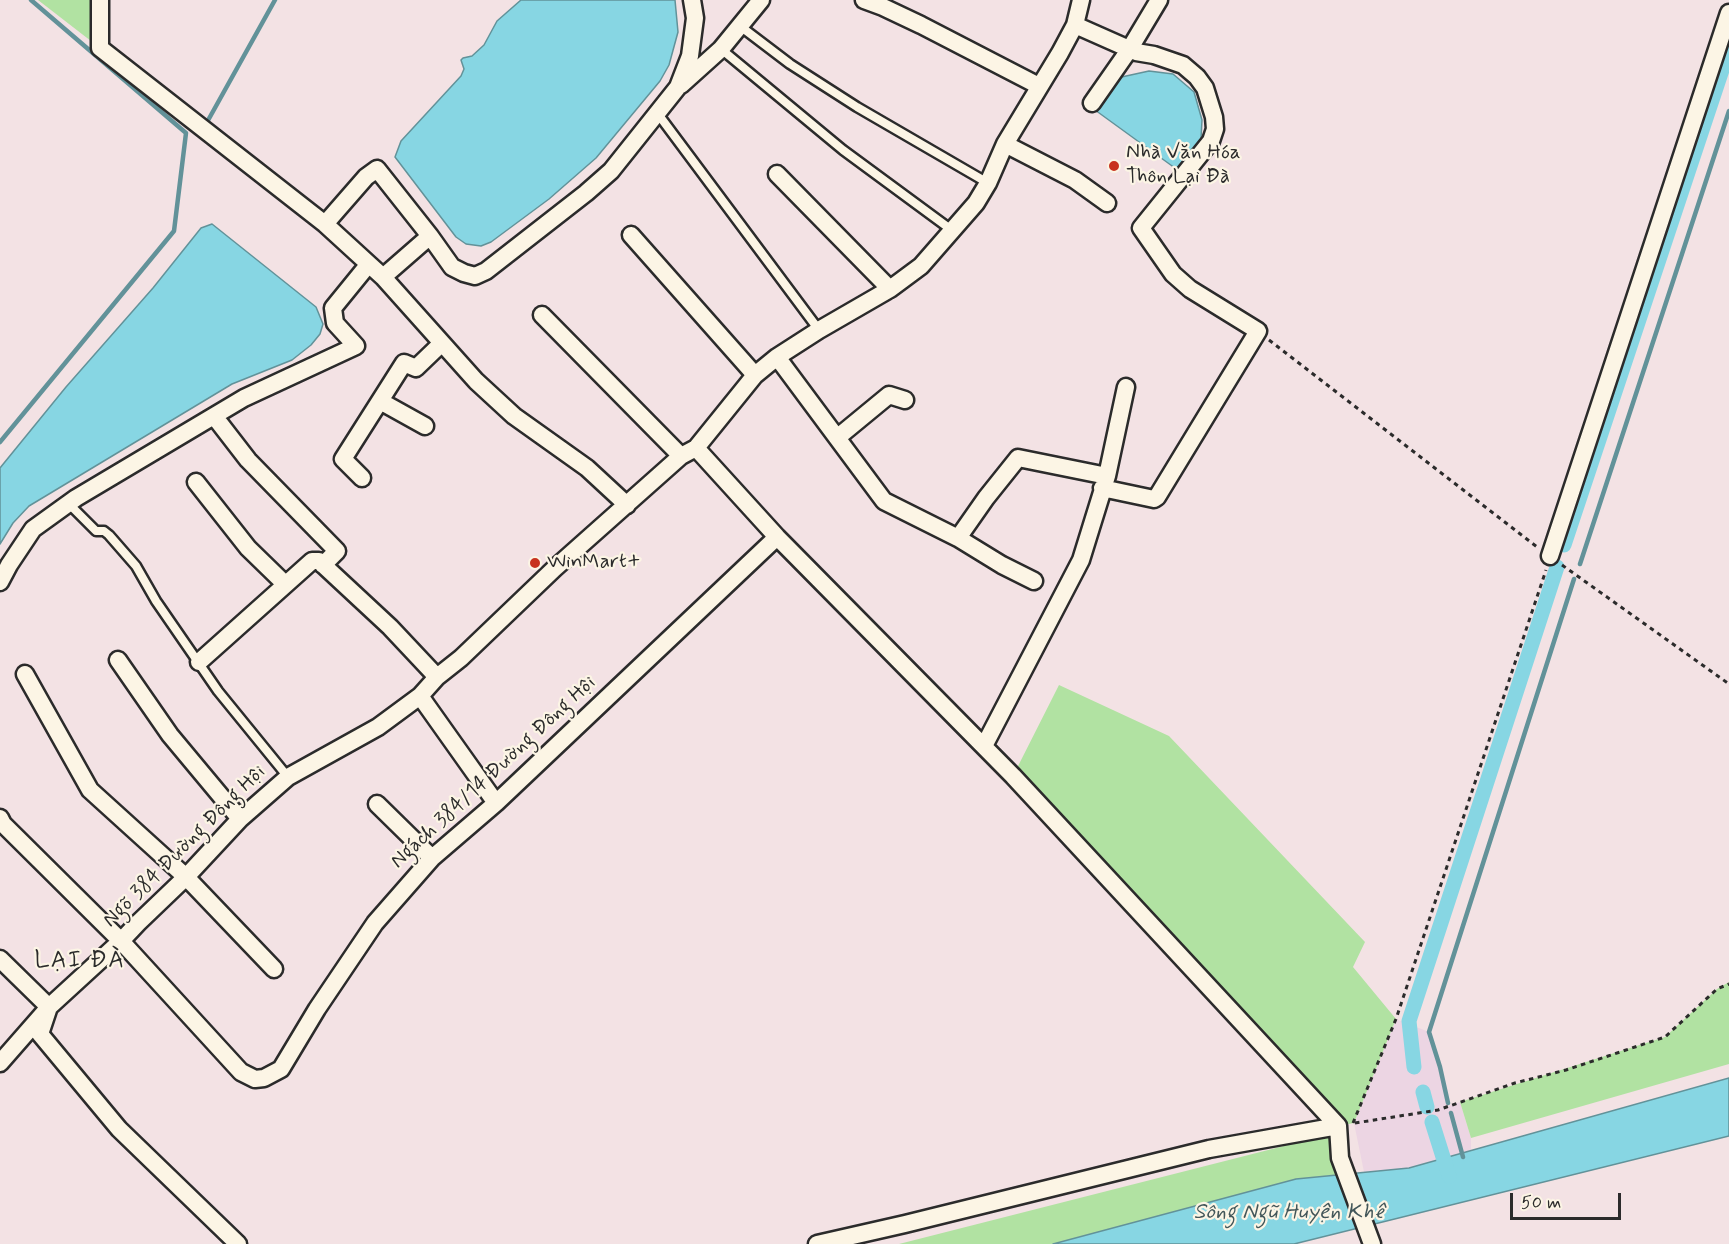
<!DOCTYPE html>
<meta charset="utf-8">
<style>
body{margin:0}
#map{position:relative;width:1729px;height:1244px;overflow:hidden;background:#f3e2e4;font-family:Mynerve,sans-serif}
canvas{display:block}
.scale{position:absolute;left:1510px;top:1193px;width:111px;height:27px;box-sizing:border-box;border:3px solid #2b2b2b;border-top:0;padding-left:8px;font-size:18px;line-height:21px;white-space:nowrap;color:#2b2b2b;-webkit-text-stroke:4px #fcf5e5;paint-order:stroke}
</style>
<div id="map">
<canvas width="1729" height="1244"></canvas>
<div class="scale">50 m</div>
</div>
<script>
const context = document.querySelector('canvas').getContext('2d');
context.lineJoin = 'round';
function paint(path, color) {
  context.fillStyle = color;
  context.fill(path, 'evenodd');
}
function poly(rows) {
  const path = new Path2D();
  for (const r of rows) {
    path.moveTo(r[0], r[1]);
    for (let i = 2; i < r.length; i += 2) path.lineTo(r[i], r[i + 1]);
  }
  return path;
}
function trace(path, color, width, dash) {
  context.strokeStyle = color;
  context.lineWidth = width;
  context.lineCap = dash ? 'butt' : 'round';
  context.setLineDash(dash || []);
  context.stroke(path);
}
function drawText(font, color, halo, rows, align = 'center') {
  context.font = font + ' Mynerve,sans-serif';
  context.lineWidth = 4.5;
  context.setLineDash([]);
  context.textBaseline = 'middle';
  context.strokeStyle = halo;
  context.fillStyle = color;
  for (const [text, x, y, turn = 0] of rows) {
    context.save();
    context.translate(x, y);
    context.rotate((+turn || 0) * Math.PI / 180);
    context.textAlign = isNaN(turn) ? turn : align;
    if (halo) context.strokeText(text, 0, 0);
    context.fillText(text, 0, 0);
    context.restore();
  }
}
paint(poly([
 [1396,1019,1429,1032,1448,1106,1460,1102,1471,1138,1471,1150,1409,1168,1364,1172,1354,1123]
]), '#ecd5e3');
paint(poly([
 [38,0,100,0,100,48],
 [1059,685,1169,736,1365,942,1353,967,1396,1019,1354,1123,1338,1126,1013,776],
 [1729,982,1729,1064,1471,1138,1460,1102,1665,1037,1717,989],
 [1331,1134,1336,1175,1296,1179,1053,1244,899,1244]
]), '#b1e2a2');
const water = poly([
 [521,0,675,0,678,32,669,65,660,81,596,158,549,199,491,242,481,246,466,244,456,237,395,157,401,141,461,76,464,69,461,60,463,58,472,56,484,45,497,21,521,0],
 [1149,71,1173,74,1194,92,1202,120,1201,139,1179,171,1095,110,1117,78,1149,71],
 [212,224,316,307,323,324,320,334,311,345,292,360,232,384,29,506,13,523,0,544,0,468,66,387,153,288,201,228,212,224],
 [1729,1078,1729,1136,1294,1244,1053,1244,1296,1179,1409,1168,1729,1078]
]);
paint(water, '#87d6e3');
trace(water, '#629299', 1.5);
trace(poly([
 [206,124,275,0],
 [0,442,174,231,186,133,31,0],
 [1580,564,1729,111],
 [1448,1103,1440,1067,1429,1032,1574,579],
 [1451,1113,1463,1157]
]), '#629299', 4.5);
trace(poly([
 [1564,545,1729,49],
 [1414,1067,1409,1021,1557,567],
 [1423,1092,1427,1107],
 [1432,1122,1449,1176]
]), '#87d6e3', 15);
const lane = poly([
 [740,26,790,64,857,107,988,183],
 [721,49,843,150,953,231],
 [658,114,819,330],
 [68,503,96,531,104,531,109,535,136,566,156,601,218,691,288,777]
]);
const street = poly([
 [100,0,100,48,325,224,383,277,476,381,514,416,587,468,627,505],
 [864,0,883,7,921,25,1039,86],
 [1075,25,1136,52,1154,55,1183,65,1197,77,1205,88,1214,117,1215,129,1211,141,1141,228,1173,274,1190,289,1258,331,1157,497,1154,499,1102,488],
 [681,85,721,49,761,0],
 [1092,103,1129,50,1159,0],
 [1005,144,1075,180,1107,203],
 [777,174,890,289],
 [325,224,366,177,377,169,430,236,452,267,464,273,475,276,486,271,586,193,611,171,678,87,690,56,695,18,692,0],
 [631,235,755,375],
 [383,277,430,236],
 [542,315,681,456],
 [777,357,884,501,958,538,1002,565,1034,581],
 [380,401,425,426],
 [214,416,248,460,337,551,323,565],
 [838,437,889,395,905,400],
 [696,448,777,537,1013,776,1338,1126,1340,1158,1372,1244],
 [362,478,343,459,404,363,416,368,442,343],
 [196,482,248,548,285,584],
 [958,538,986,498,1018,458,1107,476],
 [1550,556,1729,13],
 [0,582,9,565,33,529,76,498,244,398,356,346,335,323,333,308,368,265],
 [118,660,170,735,240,819],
 [199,662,312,561,319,561,390,627,437,677],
 [25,674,90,790,186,877,274,969],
 [420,696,496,803],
 [984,746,1081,560,1107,476,1126,387],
 [377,804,432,858],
 [0,818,3,824,121,941,241,1072,255,1079,264,1078,281,1069,317,1009,375,923,432,858,496,803,777,537],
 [0,959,49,1007,40,1034,119,1129,238,1244],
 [0,1063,49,1007,121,941,138,923,186,877,240,819,288,777,378,727,420,696,437,677,461,658,555,568,681,456,696,448,755,375,777,357,819,330,890,289,921,266,976,203,988,183,1005,144,1060,53,1075,25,1081,0],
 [817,1244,905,1224,1209,1149,1338,1126]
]);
trace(lane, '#2b2b2b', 13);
trace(street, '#2b2b2b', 21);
trace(poly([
 [1269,340,1537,547],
 [1562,565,1729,684],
 [1353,1123,1396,1019,1546,570],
 [1355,1123,1438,1110,1515,1083,1566,1070,1665,1037,1717,989,1729,984]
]), '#2b2b2b', 3, [4.5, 4.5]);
trace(lane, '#fcf5e5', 8);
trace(street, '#fcf5e5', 16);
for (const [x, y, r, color] of [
 [1114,166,6,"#c8321e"],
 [535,563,6,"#c8321e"]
]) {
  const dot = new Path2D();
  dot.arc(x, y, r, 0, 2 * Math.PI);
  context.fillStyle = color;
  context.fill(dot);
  trace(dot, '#fcf5e5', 2);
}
drawText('21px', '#2b2b2b', '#fcf5e5', [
 ["Nhà Văn Hóa",1126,154],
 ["Thôn Lại Đà",1126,178],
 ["WinMart+",547,563]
], 'left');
drawText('21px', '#2b2b2b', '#fcf5e5', [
 ["Ngách 384/14 Đường Đông Hội",494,773,-43],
 ["Ngõ 384 Đường Đông Hội",185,847,-45]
]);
drawText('italic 22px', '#425659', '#fcf5e5', [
 ["Sông Ngũ Huyện Khê",1289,1213]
]);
context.letterSpacing = '1.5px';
drawText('24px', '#2b2b2b', '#fcf5e5', [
 ["LẠI ĐÀ",80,962]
]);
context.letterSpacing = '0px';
</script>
